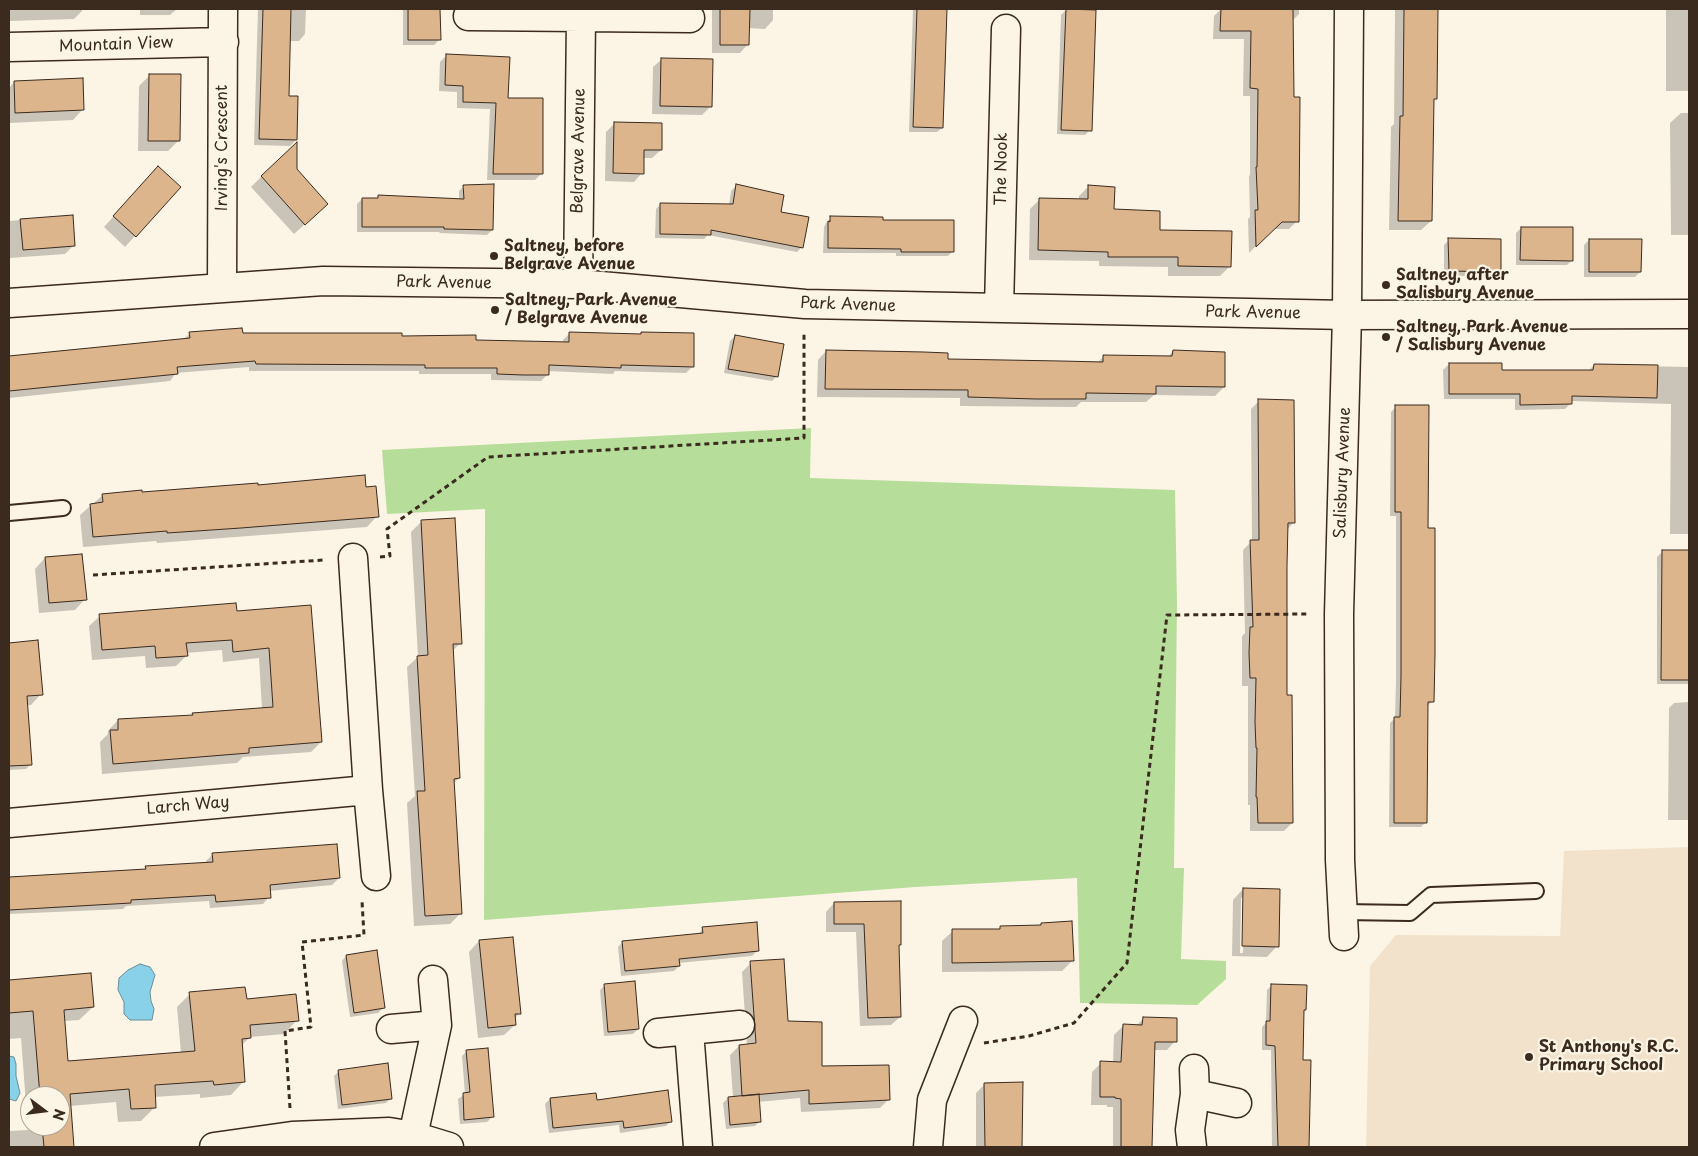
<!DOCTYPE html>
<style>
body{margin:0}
#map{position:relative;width:1698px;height:1156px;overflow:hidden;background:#fcf5e5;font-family:"Playpen Sans",sans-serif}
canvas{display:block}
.frame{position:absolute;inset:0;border:10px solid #3b2a1e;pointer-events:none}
.north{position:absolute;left:20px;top:1086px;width:50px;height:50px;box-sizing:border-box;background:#fcf5e5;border:1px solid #afa495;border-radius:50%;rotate:105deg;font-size:14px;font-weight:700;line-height:20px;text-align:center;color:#3b2a1e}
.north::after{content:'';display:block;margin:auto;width:18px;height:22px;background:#3b2a1e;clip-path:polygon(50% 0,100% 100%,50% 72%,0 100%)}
</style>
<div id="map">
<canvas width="1698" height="1156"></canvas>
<div class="frame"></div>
<div class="north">N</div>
</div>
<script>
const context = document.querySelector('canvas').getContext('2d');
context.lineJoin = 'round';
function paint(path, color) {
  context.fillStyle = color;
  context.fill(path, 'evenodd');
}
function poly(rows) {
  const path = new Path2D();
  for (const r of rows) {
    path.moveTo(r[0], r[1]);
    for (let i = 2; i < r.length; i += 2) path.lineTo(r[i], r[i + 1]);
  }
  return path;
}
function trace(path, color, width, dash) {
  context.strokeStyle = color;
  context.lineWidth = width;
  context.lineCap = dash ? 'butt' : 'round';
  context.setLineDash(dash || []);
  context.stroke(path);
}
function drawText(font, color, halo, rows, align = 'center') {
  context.font = font + ' "Playpen Sans",sans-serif';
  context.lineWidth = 4.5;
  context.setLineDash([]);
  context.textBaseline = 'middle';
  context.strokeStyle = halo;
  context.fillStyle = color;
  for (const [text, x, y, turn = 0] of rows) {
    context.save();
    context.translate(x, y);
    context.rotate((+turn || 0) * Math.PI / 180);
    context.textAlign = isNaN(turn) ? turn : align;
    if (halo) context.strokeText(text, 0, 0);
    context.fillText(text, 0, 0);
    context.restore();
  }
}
paint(poly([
 [1689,847,1689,1147,1366,1147,1370,966,1396,935,1560,936,1564,851]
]), '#f2e2cb');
paint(poly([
 [811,428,810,478,1175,490,1177,604,1174,868,1184,868,1181,959,1226,961,1226,979,1197,1005,1080,1003,1077,878,915,887,484,920,485,509,387,514,382,450]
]), '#b6de9a');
const water = poly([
 [140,964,150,967,155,975,150,992,151,1001,154,1009,152,1020,130,1020,124,1014,124,1002,118,990,119,978,128,970,140,964],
 [9,1056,14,1057,16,1064,16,1076,20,1093,16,1101,9,1099,9,1056]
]);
paint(water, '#88d1e9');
trace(water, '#698e98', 1);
paint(poly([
 [9,9,82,9,82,11,74,19,9,21],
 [140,9,177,9,170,15,140,15],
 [258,9,306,9,305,34,299,41,290,41,288,97,296,140,290,146,254,145],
 [403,9,439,9,439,40,434,45,403,45],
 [712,9,773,9,773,20,765,29,748,28,748,44,740,53,712,53],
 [913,9,946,9,942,128,937,132,909,132],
 [1221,9,1299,9,1299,14,1292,21,1293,98,1297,221,1289,229,1273,229,1249,253,1248,219,1250,217,1249,176,1250,175,1250,96,1243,96,1244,39,1213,39,1214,16],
 [1395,9,1437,9,1436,98,1433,101,1431,221,1421,230,1389,230,1391,127,1394,124],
 [1666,9,1689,9,1689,91,1666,91],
 [1066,10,1090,130,1085,135,1057,134,1061,15],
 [446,56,507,99,542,173,535,180,487,180,490,109,457,108,457,92,439,91,440,62],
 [662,59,710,107,702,115,652,114,653,67],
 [150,75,179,140,168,151,138,151,139,86],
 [14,82,83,109,73,120,9,123,9,88],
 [1681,113,1689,113,1689,235,1671,235,1670,123],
 [615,123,661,150,652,158,643,158,642,173,634,182,605,181,606,132],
 [262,176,316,214,294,234,251,187],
 [148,178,179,187,125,247,104,227],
 [464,186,492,230,487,235,439,233,440,232,357,232,357,204,362,199,376,199,379,196,459,200,459,191],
 [736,186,779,213,802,247,797,252,708,235,704,239,655,238,656,209,661,204,729,205,731,191],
 [1089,186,1113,211,1159,231,1230,266,1220,276,1168,276,1168,267,1099,266,1099,261,1029,260,1030,209,1040,199,1079,200,1079,196],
 [72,216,74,245,65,254,9,258,9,221],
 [831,218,882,221,953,251,948,256,896,256,896,253,823,253,824,227,826,223],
 [1521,228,1572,260,1567,265,1516,265,1516,233],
 [1449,240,1500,271,1495,276,1444,276,1444,245],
 [1589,240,1640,272,1635,277,1584,277,1584,245],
 [190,333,401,337,474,342,563,343,563,340,570,333,639,335,641,333,693,366,686,373,615,371,613,374,548,371,548,374,541,381,491,380,491,374,419,374,419,371,249,371,249,367,176,373,170,381,9,398,9,356,84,351,183,340],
 [735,336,777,376,772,381,724,373,730,341],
 [826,351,947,360,1097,363,1103,357,1167,358,1173,351,1224,387,1215,396,1154,395,1146,402,1081,402,1076,407,960,406,960,398,817,397,818,360],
 [1449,364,1501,372,1588,371,1594,365,1689,367,1689,534,1670,534,1671,404,1570,401,1570,404,1565,409,1515,410,1515,399,1444,399,1443,370],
 [1259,401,1293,523,1287,530,1286,696,1292,823,1284,831,1250,831,1250,805,1248,805,1248,686,1242,686,1242,636,1245,633,1243,550,1252,541,1251,409],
 [1396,407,1427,529,1433,701,1427,706,1426,822,1421,827,1389,827,1390,723,1395,718,1396,682,1396,516,1390,516,1391,412],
 [257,486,365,488,377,516,367,527,157,543,156,541,83,547,80,515,103,495],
 [422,521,461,643,452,651,459,778,454,783,461,913,450,924,414,926,407,803,415,796,407,667,418,657,411,532],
 [1662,552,1689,552,1689,684,1657,684,1657,557],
 [45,558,85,599,75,610,39,613,35,569],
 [310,606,321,742,311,752,243,757,237,763,102,774,100,742,108,734,108,731,118,720,192,716,193,715,262,709,259,658,223,662,222,650,186,653,186,656,176,666,146,668,145,656,92,660,89,626,100,616,236,612],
 [36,642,41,694,31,705,9,707,9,644],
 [1689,702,1689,820,1668,820,1669,708,1674,703],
 [27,711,31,764,26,769,9,770,9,713],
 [213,854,339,878,332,885,269,891,269,897,263,904,210,908,209,901,126,906,123,909,9,914,9,878,144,870,146,868,206,863,206,861],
 [1243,889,1277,946,1267,957,1232,956,1233,900],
 [1241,898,1244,898,1243,953,1240,953],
 [834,903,900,944,898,947,900,1017,891,1025,860,1026,856,932,826,932,826,912],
 [1041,924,1073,960,1062,971,942,972,942,941,953,931,998,930,1001,927,1039,926],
 [703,928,757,951,752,956,678,963,679,966,674,971,621,976,618,947,623,942,698,935],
 [479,941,520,1013,514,1019,515,1025,504,1035,478,1038,469,952],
 [346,956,383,1008,378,1013,350,1017,342,961],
 [751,963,787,1022,820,1068,889,1099,880,1108,801,1112,800,1098,758,1102,760,1121,755,1126,726,1129,723,1103,728,1098,733,1098,730,1055,739,1046,747,1045,742,972],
 [90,974,93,1007,79,1020,64,1021,67,1062,181,1053,177,1007,190,994,246,1000,297,1020,284,1034,250,1037,241,1046,244,1081,231,1095,200,1098,200,1094,154,1097,155,1107,141,1121,118,1122,116,1102,70,1106,73,1147,9,1147,9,1131,28,1130,21,1038,9,1039,9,981],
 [30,1096,60,1096,60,1126,30,1126],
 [605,985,638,1029,633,1034,604,1036,600,990],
 [1272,985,1305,1010,1303,1011,1302,1061,1310,1061,1307,1147,1272,1147,1271,1050,1262,1050,1262,1027,1266,1023,1267,990],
 [1143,1019,1175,1041,1167,1050,1153,1050,1151,1147,1106,1147,1113,1146,1113,1107,1107,1107,1107,1105,1091,1105,1092,1072,1101,1063,1113,1063,1114,1035,1123,1026,1136,1026],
 [467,1051,492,1117,487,1122,460,1124,458,1099,465,1094,462,1056],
 [339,1071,391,1098,386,1103,338,1109,334,1076],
 [985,1084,1019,1117,1021,1147,976,1147,976,1093],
 [550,1099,596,1102,671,1121,666,1126,620,1133,619,1125,549,1133,545,1104]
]), '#0003');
const building = poly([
 [263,9,291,9,289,96,298,96,297,140,259,139,263,9],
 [408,9,440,9,441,40,408,40,408,9],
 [720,9,750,9,749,45,720,45,720,9],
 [917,9,947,9,943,128,913,127,917,9],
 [1066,9,1096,10,1092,131,1061,130,1066,9],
 [1221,9,1293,9,1294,97,1300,97,1299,222,1282,222,1256,247,1255,210,1258,210,1256,167,1257,167,1258,89,1250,88,1251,31,1220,31,1221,9],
 [1404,9,1438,9,1437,99,1434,99,1432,221,1398,221,1400,116,1403,116,1404,9],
 [446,54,510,57,508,98,543,98,543,174,493,174,496,103,463,102,463,86,445,85,446,54],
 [661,58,713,59,712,107,660,106,661,58],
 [149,74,181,74,180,141,148,141,149,74],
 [83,78,84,110,15,113,14,81,83,78],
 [614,122,662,123,662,150,644,150,644,174,613,173,614,122],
 [297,142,297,169,328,204,305,225,261,176,297,142],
 [158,166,181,187,136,237,113,216,158,166],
 [494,184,493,230,444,229,444,227,362,227,362,198,378,198,378,195,464,199,463,185,494,184],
 [736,184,784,195,781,212,809,217,803,248,711,230,711,235,660,234,660,203,733,204,736,184],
 [1088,185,1115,187,1114,209,1160,211,1160,230,1232,231,1231,267,1178,266,1178,257,1108,257,1108,252,1038,250,1039,198,1088,199,1088,185],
 [73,215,75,246,23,250,20,219,73,215],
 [830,216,883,217,883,220,954,220,954,252,901,252,901,249,828,248,828,221,830,222,830,216],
 [1521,227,1573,227,1573,261,1520,260,1521,227],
 [1448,238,1501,239,1501,272,1449,271,1448,238],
 [1589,239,1642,239,1641,272,1589,272,1589,239],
 [242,328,243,333,402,333,402,336,476,335,476,340,569,342,569,332,641,334,641,332,694,333,694,367,621,365,621,368,549,365,549,375,523,375,497,374,497,368,425,368,425,365,256,364,255,361,177,367,178,374,9,391,9,356,190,338,189,332,242,328],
 [735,335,784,344,778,377,728,369,735,335],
 [826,350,924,352,948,353,948,359,1061,361,1103,362,1103,355,1172,356,1173,350,1225,352,1225,387,1156,386,1156,394,1086,393,1086,399,1036,399,968,397,968,390,825,389,826,350],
 [1449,363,1502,363,1502,370,1593,370,1594,364,1658,365,1657,398,1572,396,1572,404,1520,405,1520,394,1449,394,1449,363],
 [1258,399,1294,400,1295,523,1288,523,1287,566,1287,695,1292,695,1293,823,1258,823,1257,797,1256,797,1257,748,1256,748,1255,722,1256,678,1250,678,1249,653,1250,627,1253,627,1250,540,1259,540,1258,399],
 [1395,405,1429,405,1428,528,1435,528,1435,655,1434,702,1428,702,1427,823,1394,823,1394,717,1400,717,1401,677,1401,512,1395,512,1395,405],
 [365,475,366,487,376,486,379,517,241,528,167,533,167,531,93,537,90,504,103,502,102,494,142,490,142,492,258,483,258,485,365,475],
 [455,518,462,644,453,644,460,778,454,779,462,914,425,916,417,791,425,791,417,656,428,655,421,520,455,518],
 [1662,550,1689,550,1689,680,1661,680,1662,550],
 [82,554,87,600,49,603,45,557,82,554],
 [236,603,237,611,311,605,322,742,249,748,249,753,113,764,110,730,118,730,118,719,193,715,192,713,273,707,269,648,233,652,232,640,186,643,188,656,156,658,155,646,102,650,99,614,236,603],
 [38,640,43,695,27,696,32,765,9,766,9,643,38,640],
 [337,844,340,878,270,885,271,898,216,902,215,895,131,900,131,903,9,910,9,877,146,869,145,866,213,862,212,853,337,844],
 [1243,888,1280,889,1279,947,1242,946,1243,888],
 [901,901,901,945,899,945,901,1017,868,1018,864,924,834,924,834,902,901,901],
 [1072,921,1074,961,952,963,952,929,1000,929,1000,926,1041,925,1041,923,1072,921],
 [757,922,759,951,679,959,680,966,625,971,622,941,703,933,702,927,757,922],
 [513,937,521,1014,515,1014,516,1025,488,1028,479,940,513,937],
 [377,950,385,1008,354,1013,346,955,377,950],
 [784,959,788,1021,822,1022,822,1066,889,1065,890,1100,809,1104,809,1090,742,1096,739,1045,756,1043,750,961,784,959],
 [91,973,94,1007,64,1010,68,1061,195,1051,189,992,245,987,247,999,296,994,299,1021,250,1025,251,1038,242,1039,245,1082,214,1085,213,1081,155,1085,156,1108,131,1109,129,1089,70,1094,74,1147,44,1147,42,1126,60,1126,60,1096,40,1096,33,1011,9,1013,9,980,91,973],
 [635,981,639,1029,608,1032,604,984,635,981],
 [1271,984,1307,985,1306,1010,1304,1010,1303,1060,1311,1060,1309,1147,1278,1147,1275,1046,1266,1045,1266,1021,1270,1021,1271,984],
 [1143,1017,1177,1018,1177,1042,1155,1042,1152,1147,1121,1147,1121,1099,1115,1098,1115,1097,1100,1097,1100,1061,1121,1062,1123,1024,1142,1025,1143,1017],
 [488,1048,494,1117,464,1120,463,1093,470,1092,466,1050,488,1048],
 [388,1063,392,1099,342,1105,338,1070,388,1063],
 [1023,1082,1022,1147,985,1147,984,1083,1023,1082],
 [668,1090,672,1122,624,1128,623,1121,553,1128,550,1098,596,1093,597,1100,668,1090],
 [759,1094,761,1122,730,1125,728,1097,759,1094]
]);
paint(building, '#dcb58d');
trace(building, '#3b2a1e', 1);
const lane = poly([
 [9,513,63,508],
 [1343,912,1410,913,1431,895,1536,891]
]);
const street = poly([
 [468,16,581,17],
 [9,47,224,42],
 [578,284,581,17,690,18],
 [222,287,223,9],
 [9,303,323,281,578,284,805,304,1347,315,1689,314],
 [999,308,1006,29],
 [368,790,376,876],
 [9,823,368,790,353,558],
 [1344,936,1340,860,1339,614,1347,315,1349,9],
 [391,1029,437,1025],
 [689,1031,698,1147],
 [658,1033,740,1025],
 [1195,1094,1237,1103],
 [413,1136,437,1025,433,980],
 [214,1147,292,1136,389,1132,413,1136,449,1147],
 [928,1147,932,1100,963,1021],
 [1192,1147,1190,1130,1195,1094,1194,1069]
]);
trace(lane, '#3b2a1e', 18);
trace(street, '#3b2a1e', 31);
trace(poly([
 [380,557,390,556,387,529,488,457,804,438,804,332],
 [93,575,324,560],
 [984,1043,1029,1036,1074,1023,1127,963,1167,615,1310,614],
 [290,1108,285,1031,311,1027,302,942,364,935,362,901]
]), '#3b2a1e', 3, [5, 4]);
trace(lane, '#fcf5e5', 14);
trace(street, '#fcf5e5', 28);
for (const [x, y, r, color] of [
 [494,256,5,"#3b2a1e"],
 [1386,285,5,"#3b2a1e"],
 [495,310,5,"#3b2a1e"],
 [1386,337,5,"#3b2a1e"],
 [1529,1057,5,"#3b2a1e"]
]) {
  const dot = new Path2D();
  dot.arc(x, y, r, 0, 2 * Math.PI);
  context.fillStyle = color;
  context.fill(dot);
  trace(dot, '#fcf5e5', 2);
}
drawText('16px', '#3b2a1e', '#fcf5e5', [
 ["Mountain View",116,45,-2],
 ["Irving's Crescent",223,148,-90],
 ["Belgrave Avenue",579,151,-89],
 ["The Nook",1002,169,-89],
 ["Park Avenue",444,283,1],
 ["Park Avenue",848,305,2],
 ["Park Avenue",1253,313,1],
 ["Salisbury Avenue",1343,473,-88],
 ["Larch Way",188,806,-5]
]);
drawText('bold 16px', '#3b2a1e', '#fcf5e5', [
 ["Saltney, before",504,247],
 ["Belgrave Avenue",504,265],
 ["Saltney, after",1396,276],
 ["Salisbury Avenue",1396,294],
 ["Saltney, Park Avenue",505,301],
 ["/ Belgrave Avenue",505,319],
 ["Saltney, Park Avenue",1396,328],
 ["/ Salisbury Avenue",1396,346],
 ["St Anthony's R.C.",1539,1048],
 ["Primary School",1539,1066]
], 'left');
</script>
